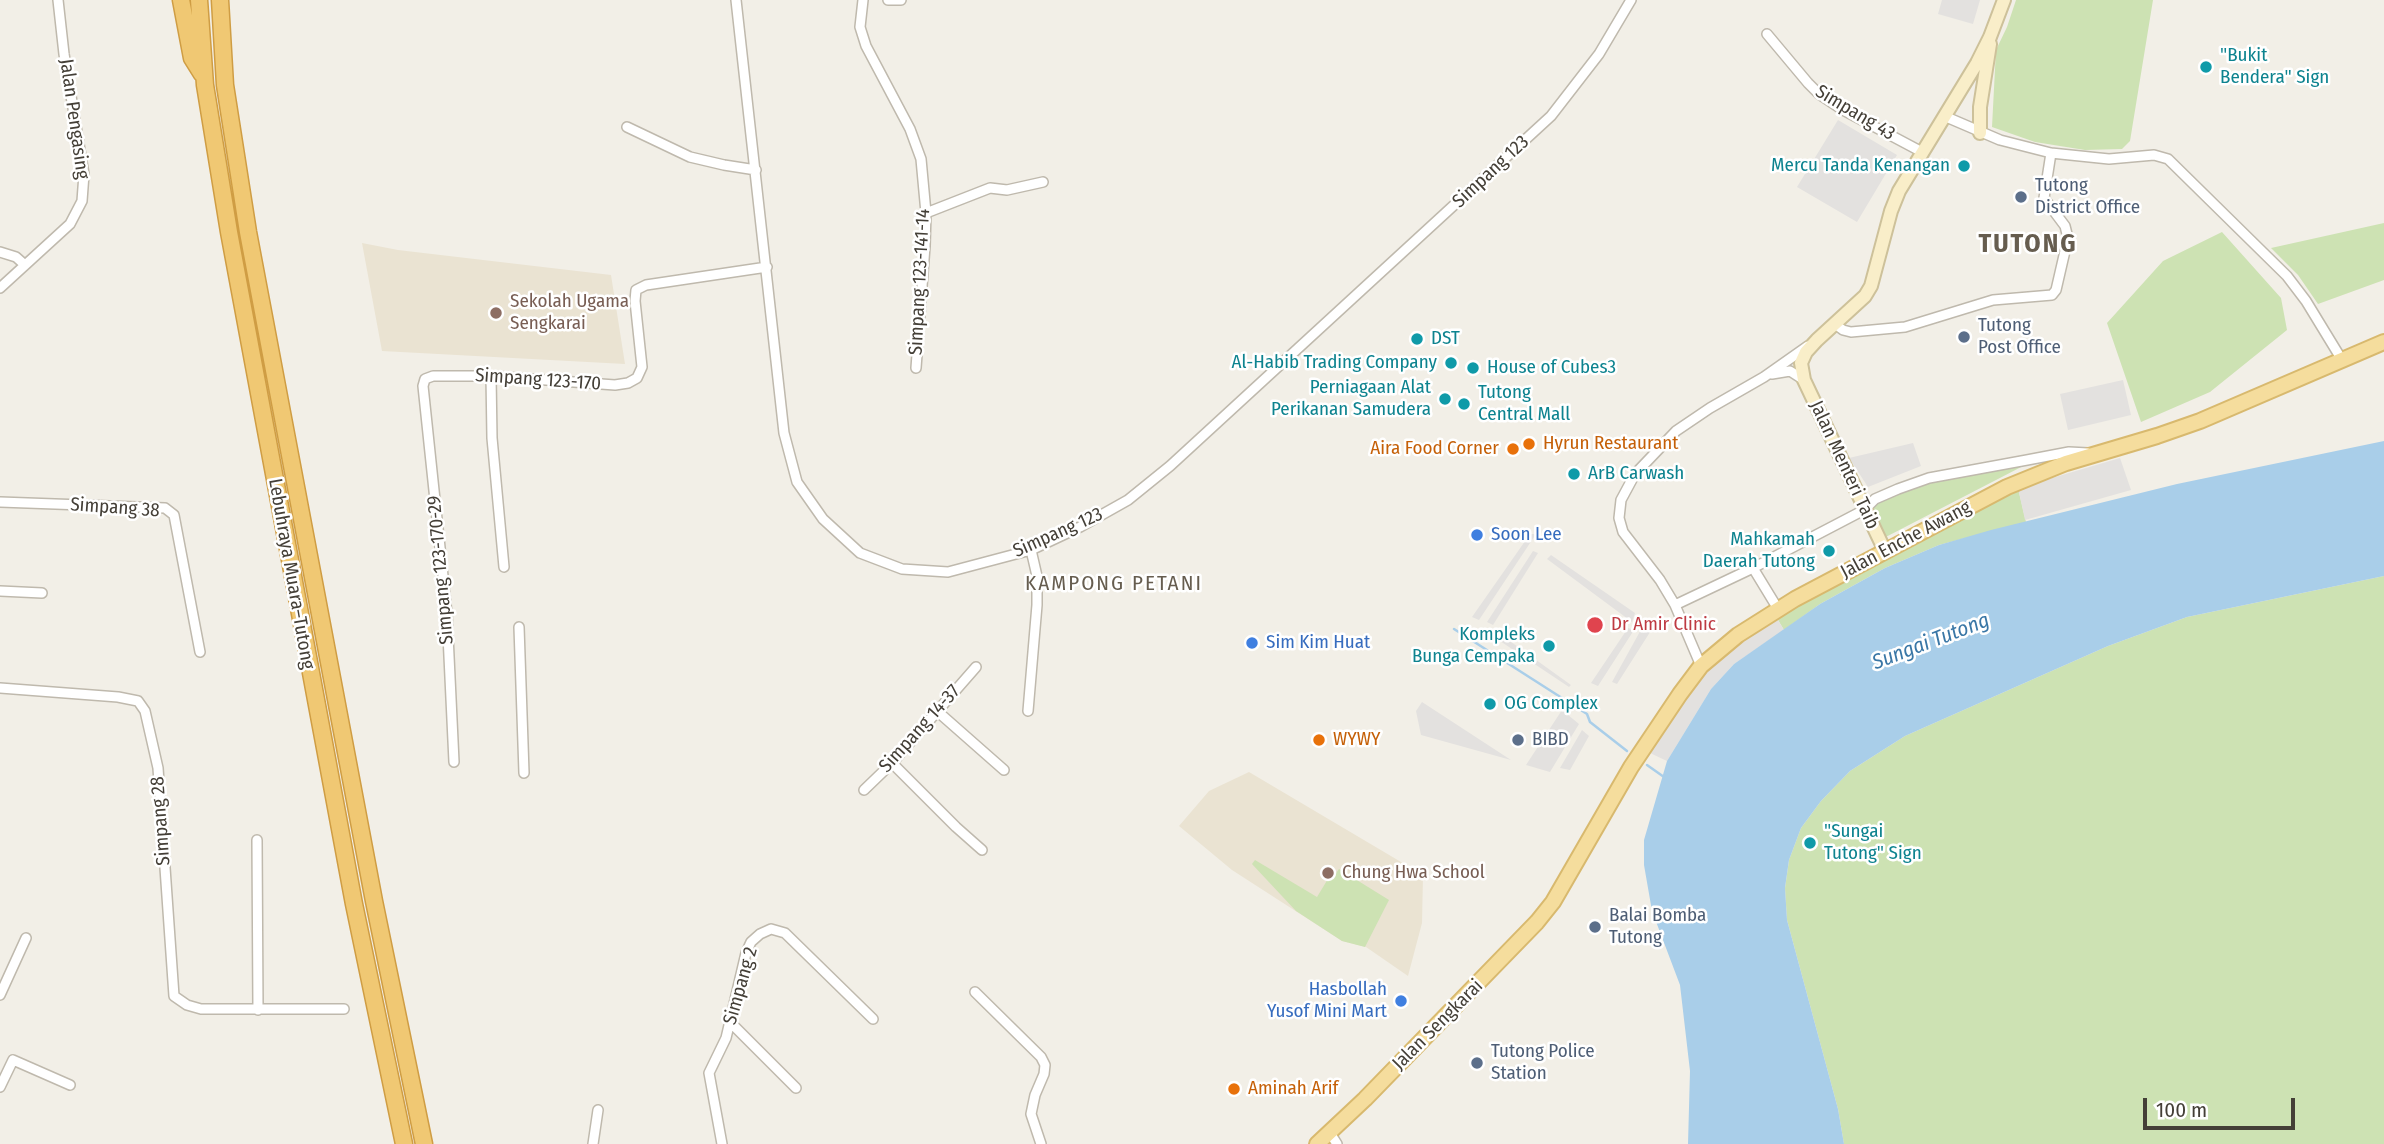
<!DOCTYPE html>
<meta charset="utf-8">
<style>
body{margin:0}
#map{position:relative;width:2384px;height:1144px;overflow:hidden;background:#f2efe7;font-family:"Fira Sans Condensed",sans-serif}
canvas{display:block}
.scale{position:absolute;left:2143px;top:1098px;width:152px;height:32px;box-sizing:border-box;border:4px solid #443f37;border-top:0;padding-left:9px;font-size:21px;line-height:24px;white-space:nowrap;color:#443f37;-webkit-text-stroke:5px #fff;paint-order:stroke}
</style>
<div id="map">
<canvas width="2384" height="1144"></canvas>
<div class="scale">100 m</div>
</div>
<script>
const context = document.querySelector('canvas').getContext('2d');
context.lineJoin = 'round';
function paint(path, color) {
  context.fillStyle = color;
  context.fill(path, 'evenodd');
}
function poly(rows) {
  const path = new Path2D();
  for (const r of rows) {
    path.moveTo(r[0], r[1]);
    for (let i = 2; i < r.length; i += 2) path.lineTo(r[i], r[i + 1]);
  }
  return path;
}
function trace(path, color, width, dash) {
  context.strokeStyle = color;
  context.lineWidth = width;
  context.lineCap = dash ? 'butt' : 'round';
  context.setLineDash(dash || []);
  context.stroke(path);
}
function drawText(font, color, halo, rows, align = 'center') {
  context.font = font + ' "Fira Sans Condensed",sans-serif';
  context.lineWidth = 5;
  context.setLineDash([]);
  context.textBaseline = 'middle';
  context.strokeStyle = halo;
  context.fillStyle = color;
  for (const [text, x, y, turn = 0] of rows) {
    context.save();
    context.translate(x, y);
    context.rotate((+turn || 0) * Math.PI / 180);
    context.textAlign = isNaN(turn) ? turn : align;
    if (halo) context.strokeText(text, 0, 0);
    context.fillText(text, 0, 0);
    context.restore();
  }
}
paint(poly([
 [362,243,398,250,611,275,625,364,382,351],
 [1249,772,1423,875,1422,923,1408,976,1366,947,1342,941,1232,870,1179,826,1209,791]
]), '#eae3d2');
paint(poly([
 [2016,0,2153,0,2130,141,2122,149,2085,150,2035,142,1992,127,1996,50,2007,27],
 [2384,223,2384,280,2318,304,2298,275,2271,248],
 [2222,232,2281,298,2287,330,2210,392,2141,422,2107,323,2163,261],
 [2020,465,2025,465,1880,540,1865,507,1928,481],
 [2018,488,2026,522,1939,545,1885,568,1820,604,1784,630,1775,615],
 [2384,576,2384,1144,1844,1144,1838,1109,1787,920,1785,888,1789,860,1801,828,1821,801,1850,771,1905,736,2108,646,2187,617],
 [1255,860,1317,897,1331,874,1334,876,1339,869,1389,900,1365,947,1342,941,1296,911,1252,864]
]), '#cde2b3');
paint(poly([
 [1942,0,1980,0,1973,24,1938,14],
 [1838,120,1897,155,1857,222,1797,187],
 [2123,380,2131,415,2068,430,2060,394],
 [1913,443,1921,466,1868,487,1849,458],
 [2120,458,2131,490,2025,520,2018,488],
 [1530,534,1536,534,1479,620,1472,617],
 [1533,551,1538,553,1493,625,1487,622],
 [1551,555,1635,613,1632,622,1547,559],
 [1775,615,1784,630,1734,664,1711,689,1667,761,1650,753,1668,719,1713,659],
 [1643,626,1652,629,1617,684,1612,682],
 [1628,628,1634,630,1598,686,1591,683],
 [1500,634,1571,685,1569,687,1497,639],
 [1422,702,1511,760,1421,735,1416,711],
 [1562,710,1579,724,1550,772,1526,765],
 [1582,730,1589,736,1570,770,1560,768]
]), '#e3e1df');
paint(poly([
 [2384,441,2384,576,2187,617,2108,646,1905,736,1850,771,1821,801,1801,828,1789,860,1785,888,1787,920,1838,1109,1844,1144,1688,1144,1690,1071,1680,985,1652,911,1644,865,1644,840,1667,761,1711,689,1734,664,1820,604,1885,568,1939,545,1991,530,2177,484]
]), '#a9cee9');
trace(poly([
 [1454,629,1587,714,1590,722,1627,751],
 [1647,765,1664,777]
]), '#a9cee9', 2.5);
const street = poly([
 [736,0,784,433,797,482,823,519,860,553,902,569,948,572,1031,550,1080,527,1128,500,1170,466,1551,116,1599,54,1631,0],
 [863,0,860,27,866,46,910,129,921,159,926,213,925,246,916,368],
 [888,0,901,0],
 [1767,34,1808,83,1819,94,1843,110,1922,152],
 [1944,116,2000,140,2051,153,2109,159,2154,155,2168,159,2287,276,2306,301,2342,360],
 [627,127,690,157,724,165,756,170],
 [926,213,990,188,1007,190,1043,182],
 [0,252,16,257,25,265],
 [0,288,70,224,82,201,84,174,64,54,58,0],
 [1835,324,1843,330,1851,332,1905,327,1993,300,2052,295,2056,290,2068,238,2065,226,2044,198,2051,153],
 [1772,374,1790,371,1804,380],
 [491,376,492,438,504,567],
 [0,502,165,508,174,515,200,652],
 [1753,568,1778,609],
 [0,591,42,593],
 [1675,605,1753,568,1864,510,1875,499,1898,489,1929,478,2027,460,2069,452,2088,453],
 [519,627,524,773],
 [1701,666,1675,605,1660,580,1623,532,1619,518,1621,500,1635,474,1676,431,1710,408,1764,377,1808,346],
 [0,688,118,697,138,701,145,711,158,768,174,996,187,1005,201,1009,344,1009],
 [937,711,1004,770],
 [1028,711,1037,605,1037,576,1031,550],
 [454,762,447,614,423,386,425,379,433,376,491,376,615,385,628,383,637,378,642,367,635,301,636,290,646,285,767,267],
 [892,763,956,827,982,850],
 [864,790,892,763,976,667],
 [257,840,258,1010],
 [975,992,1041,1057,1045,1065,1044,1074,1035,1095,1031,1114,1041,1144],
 [0,995,26,938],
 [730,1022,796,1088],
 [0,1087,13,1060,70,1085],
 [1330,1133,1337,1144],
 [593,1144,598,1110],
 [722,1144,709,1073,726,1038,746,953,751,942,760,934,771,929,785,933,873,1019]
]);
const secondary = poly([
 [1980,133,1980,107,1990,44],
 [1885,551,1804,380,1801,363,1806,352,1817,340,1865,296,1871,286,1891,211,1899,191,1977,63,1990,37,2004,0]
]);
const primary = poly([
 [1317,1144,1365,1099,1537,922,1553,902,1631,767,1680,694,1701,666,1738,635,1795,599,2007,487,2066,463,2157,436,2200,421,2384,342]
]);
const highway = poly([
 [181,0,192,58,202,74],
 [199,0,205,85,229,232,354,904,404,1144],
 [220,0,225,85,248,232,374,901,424,1144]
]);
trace(street, '#bfb9ad', 12);
trace(secondary, '#cdc19a', 16);
trace(primary, '#d8b96e', 18);
trace(highway, '#cf9d44', 19);
trace(street, '#fff', 9);
trace(secondary, '#f9eec9', 12);
trace(primary, '#f5dd9d', 14);
trace(highway, '#f0c873', 16);
for (const [x, y, r, color] of [
 [2206,67,7,"#0f9aa8"],
 [1964,166,7,"#0f9aa8"],
 [2021,197,7,"#5c6f8a"],
 [496,313,7,"#8d6e63"],
 [1964,337,7,"#5c6f8a"],
 [1417,339,7,"#0f9aa8"],
 [1451,363,7,"#0f9aa8"],
 [1473,368,7,"#0f9aa8"],
 [1445,399,7,"#0f9aa8"],
 [1464,404,7,"#0f9aa8"],
 [1529,444,7,"#e8710a"],
 [1513,449,7,"#e8710a"],
 [1574,474,7,"#0f9aa8"],
 [1477,535,7,"#3f7fe0"],
 [1829,551,7,"#0f9aa8"],
 [1595,625,9,"#e0444e"],
 [1252,643,7,"#3f7fe0"],
 [1549,646,7,"#0f9aa8"],
 [1490,704,7,"#0f9aa8"],
 [1319,740,7,"#e8710a"],
 [1518,740,7,"#5c6f8a"],
 [1810,843,7,"#0f9aa8"],
 [1328,873,7,"#8d6e63"],
 [1595,927,7,"#5c6f8a"],
 [1401,1001,7,"#3f7fe0"],
 [1477,1063,7,"#5c6f8a"],
 [1234,1089,7,"#e8710a"]
]) {
  const dot = new Path2D();
  dot.arc(x, y, r, 0, 2 * Math.PI);
  context.fillStyle = color;
  context.fill(dot);
  trace(dot, '#fff', 2.5);
}
drawText('19px', '#0d838f', '#fff', [
 ["\"Bukit",2220,56],
 ["Bendera\" Sign",2220,78],
 ["Mercu Tanda Kenangan",1950,166,"right"],
 ["DST",1431,339],
 ["Al-Habib Trading Company",1437,363,"right"],
 ["House of Cubes3",1487,368],
 ["Perniagaan Alat",1431,388,"right"],
 ["Perikanan Samudera",1431,410,"right"],
 ["Tutong",1478,393],
 ["Central Mall",1478,415],
 ["ArB Carwash",1588,474],
 ["Mahkamah",1815,540,"right"],
 ["Daerah Tutong",1815,562,"right"],
 ["Kompleks",1535,635,"right"],
 ["Bunga Cempaka",1535,657,"right"],
 ["OG Complex",1504,704],
 ["\"Sungai",1824,832],
 ["Tutong\" Sign",1824,854]
], 'left');
drawText('19px', '#443f37', '#fff', [
 ["Simpang 43",1855,113,31],
 ["Jalan Pengasing",74,119,82],
 ["Simpang 123",1491,172,-43],
 ["Simpang 123-141-14",920,282,-87],
 ["Simpang 123-170",538,380,4],
 ["Jalan Menteri Taib",1844,465,65],
 ["Simpang 38",115,508,4],
 ["Simpang 123",1058,533,-24],
 ["Jalan Enche Awang",1906,540,-28],
 ["Simpang 123-170-29",441,570,-95],
 ["Lebuhraya Muara–Tutong",291,574,80],
 ["Simpang 14-37",920,729,-48],
 ["Simpang 28",161,821,-94],
 ["Simpang 2",741,986,-74],
 ["Jalan Sengkarai",1438,1025,-45]
]);
drawText('19px', '#4e5e75', '#fff', [
 ["Tutong",2035,186],
 ["District Office",2035,208],
 ["Tutong",1978,326],
 ["Post Office",1978,348],
 ["BIBD",1532,740],
 ["Balai Bomba",1609,916],
 ["Tutong",1609,938],
 ["Tutong Police",1491,1052],
 ["Station",1491,1074]
], 'left');
drawText('19px', '#785e54', '#fff', [
 ["Sekolah Ugama",510,302],
 ["Sengkarai",510,324],
 ["Chung Hwa School",1342,873]
], 'left');
drawText('19px', '#c56008', '#fff', [
 ["Hyrun Restaurant",1543,444],
 ["Aira Food Corner",1499,449,"right"],
 ["WYWY",1333,740],
 ["Aminah Arif",1248,1089]
], 'left');
drawText('19px', '#366cbe', '#fff', [
 ["Soon Lee",1491,535],
 ["Sim Kim Huat",1266,643],
 ["Hasbollah",1387,990,"right"],
 ["Yusof Mini Mart",1387,1012,"right"]
], 'left');
drawText('19px', '#be3a42', '#fff', [
 ["Dr Amir Clinic",1611,625]
], 'left');
context.letterSpacing = '2px';
drawText('21px', '#665d4f', '#fff', [
 ["KAMPONG PETANI",1114,584]
]);
context.letterSpacing = '0px';
drawText('italic 21px', '#3a77a6', '#fff', [
 ["Sungai Tutong",1931,642,-21]
]);
context.letterSpacing = '2px';
drawText('bold 26px', '#665d4f', '#fff', [
 ["TUTONG",2028,245]
]);
context.letterSpacing = '0px';
</script>
